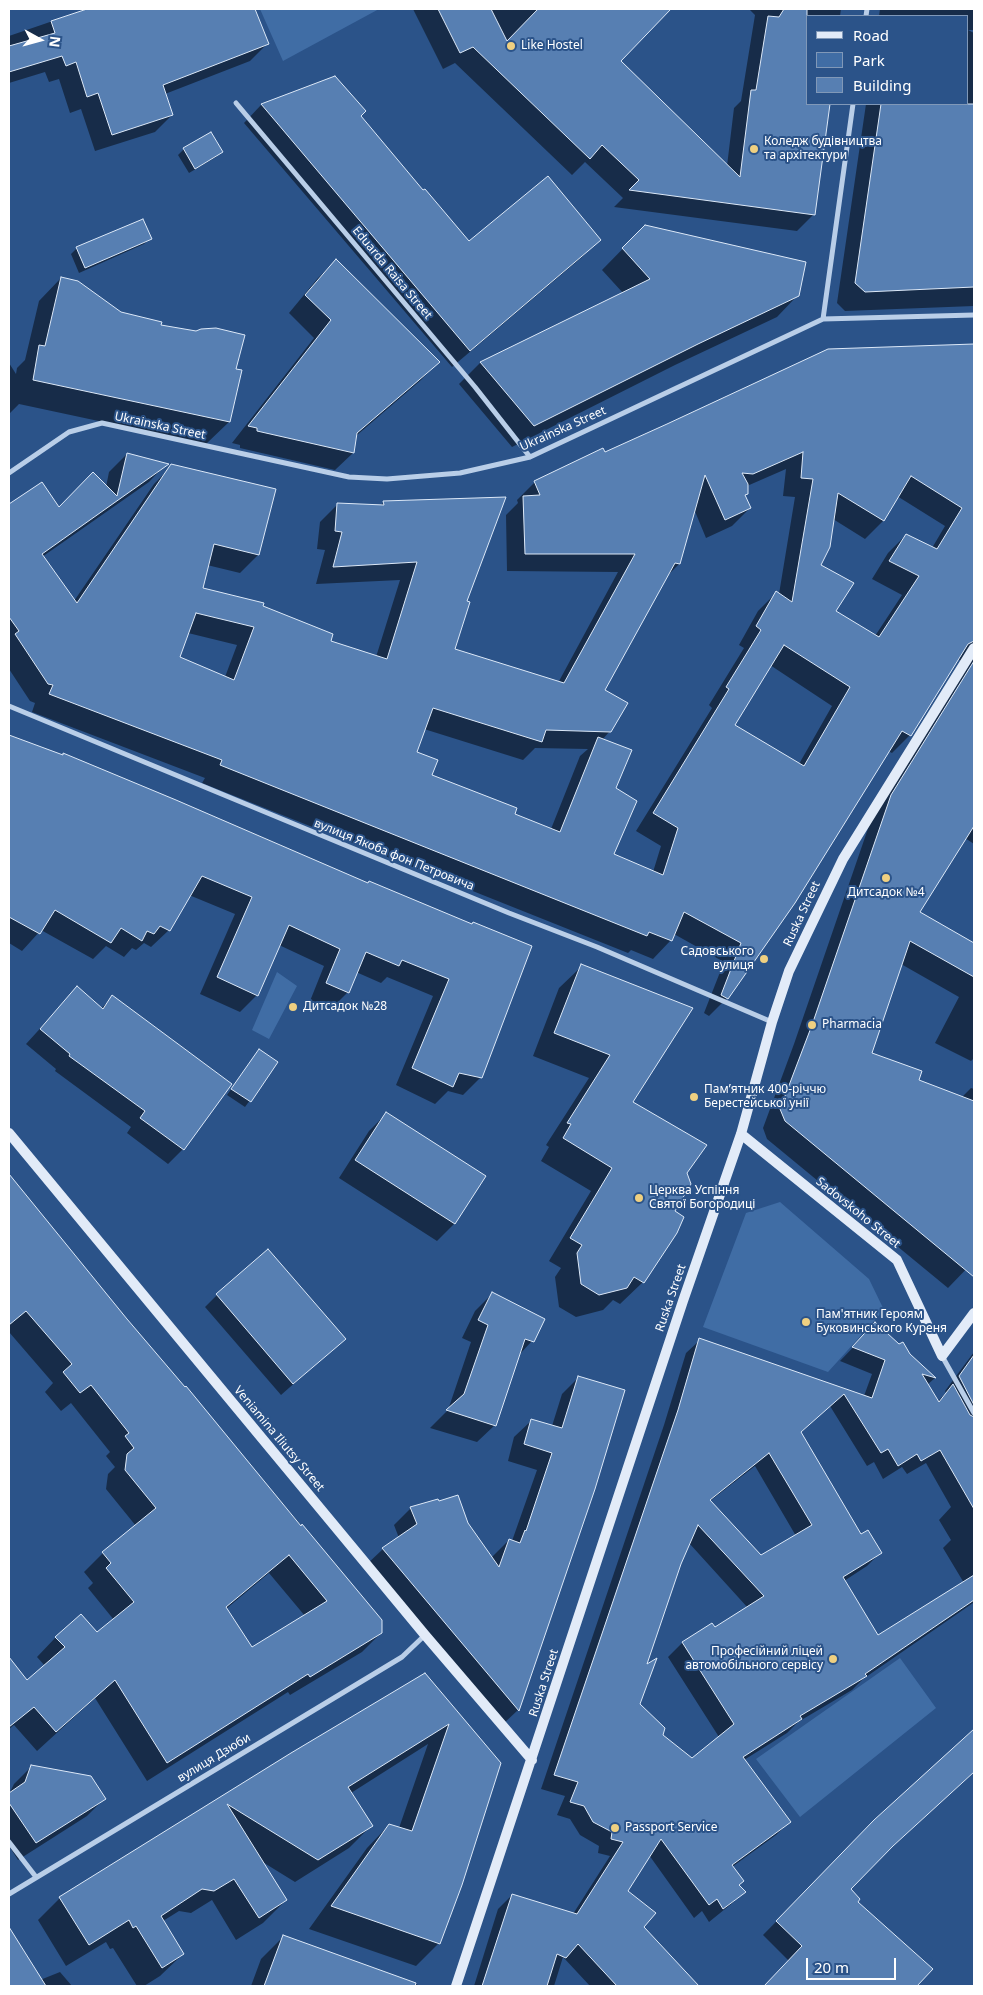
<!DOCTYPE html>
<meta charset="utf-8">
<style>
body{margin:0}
#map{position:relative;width:983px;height:1995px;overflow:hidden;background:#2b5389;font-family:"Noto Sans",sans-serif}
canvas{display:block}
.frame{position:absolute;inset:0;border:10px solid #fff;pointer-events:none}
.legend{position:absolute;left:806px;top:15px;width:162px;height:90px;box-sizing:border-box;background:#2b5389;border:1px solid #8098b8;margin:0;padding:6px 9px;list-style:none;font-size:15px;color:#fff}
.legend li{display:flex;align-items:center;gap:10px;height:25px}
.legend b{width:25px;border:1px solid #8098b8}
.north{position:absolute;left:15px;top:15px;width:50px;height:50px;-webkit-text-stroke:4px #2b5389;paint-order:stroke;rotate:97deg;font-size:14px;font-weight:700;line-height:20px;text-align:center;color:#fff}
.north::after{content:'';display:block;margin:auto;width:18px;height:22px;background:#fff;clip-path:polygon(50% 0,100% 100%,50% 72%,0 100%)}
.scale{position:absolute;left:806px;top:1958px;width:90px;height:22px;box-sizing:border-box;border:2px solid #fff;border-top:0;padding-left:6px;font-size:15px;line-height:18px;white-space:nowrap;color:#fff;-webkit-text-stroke:4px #2b5389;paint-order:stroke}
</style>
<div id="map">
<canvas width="983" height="1995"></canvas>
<div class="frame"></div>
<ul class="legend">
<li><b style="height:6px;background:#e2ebf8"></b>Road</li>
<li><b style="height:14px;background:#406da5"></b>Park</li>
<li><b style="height:14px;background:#577fb2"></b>Building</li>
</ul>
<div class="north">N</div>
<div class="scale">20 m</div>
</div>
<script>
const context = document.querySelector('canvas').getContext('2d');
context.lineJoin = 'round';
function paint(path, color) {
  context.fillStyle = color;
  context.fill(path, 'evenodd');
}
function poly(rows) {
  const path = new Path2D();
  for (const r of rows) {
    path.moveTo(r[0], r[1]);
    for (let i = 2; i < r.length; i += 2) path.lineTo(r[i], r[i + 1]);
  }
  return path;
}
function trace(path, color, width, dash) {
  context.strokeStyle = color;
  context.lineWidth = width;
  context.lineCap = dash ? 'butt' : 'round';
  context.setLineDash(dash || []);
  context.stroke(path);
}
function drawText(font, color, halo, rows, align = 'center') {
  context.font = font + ' "Noto Sans",sans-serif';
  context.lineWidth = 4;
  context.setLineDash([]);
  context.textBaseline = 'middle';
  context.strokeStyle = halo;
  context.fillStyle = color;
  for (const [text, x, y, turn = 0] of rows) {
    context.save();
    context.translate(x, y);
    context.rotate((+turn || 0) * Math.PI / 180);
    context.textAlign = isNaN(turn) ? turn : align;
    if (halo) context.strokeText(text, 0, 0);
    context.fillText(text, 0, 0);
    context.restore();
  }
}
paint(poly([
 [260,9,379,9,283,61],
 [277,972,297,986,269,1039,252,1030],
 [780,1202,869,1279,884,1310,828,1372,703,1327,746,1213],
 [900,1658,936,1708,800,1817,756,1759]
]), '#406da5');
paint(poly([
 [81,9,254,9,267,44,250,61,165,94,172,115,155,132,95,151,81,109,70,113,59,79,49,82,45,72,9,83,9,36,82,11],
 [413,9,669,9,619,61,727,166,734,108,741,101,755,15,749,9,841,9,840,16,807,16,807,104,829,104,814,214,797,231,614,207,623,198,585,162,572,175,455,63,443,69],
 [880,9,974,9,974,30,968,30,974,33,974,306,845,311,837,303,866,104,967,104,967,16,879,16],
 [335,77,359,117,469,243,599,240,582,257,452,367,244,123,261,105],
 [211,133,221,152,216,157,189,173,178,155,184,149],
 [645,226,798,295,777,317,675,365,512,447,459,384,480,363,623,293,602,270],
 [150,238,144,244,79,273,71,254,77,248],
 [336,261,438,362,421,380,356,436,353,453,335,470,240,448,240,445,232,443,314,338,289,313,318,278],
 [61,278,121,313,160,326,229,422,206,444,19,404,9,414,9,363,16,374,17,368,25,360,39,301],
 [974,345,974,844,965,838,918,913,974,944,974,1058,971,1061,935,1043,959,997,901,964,871,1053,918,1081,961,1098,971,1088,974,1089,974,1261,948,1288,767,1139,763,1128,794,1044,873,814,963,666,960,660,957,659,910,735,892,753,888,751,727,998,709,1016,704,1013,724,962,674,934,671,940,653,959,631,950,628,953,202,783,205,778,32,712,35,703,30,701,9,669,9,506,41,484,58,509,106,487,109,472,127,454,166,464,149,482,42,557,74,601,154,484,172,466,258,555,240,573,207,565,201,589,262,607,329,642,376,657,400,580,316,584,325,550,317,549,320,522,338,504,380,506,384,502,466,601,453,650,558,683,618,572,507,571,506,515,518,503,517,500,535,482,604,453,828,350],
 [786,469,783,496,795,497,779,594,776,593,758,611,739,645,744,648,709,705,712,708,636,831,661,846,653,872,612,855,614,789,602,740,610,731,603,690,666,577,679,564,694,509,706,538,732,526,750,508,744,496,747,493,747,486],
 [897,496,945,526,932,548,906,535,888,553,872,579,902,595,875,636,835,612,820,566,833,519,865,539,883,521],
 [188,633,237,645,225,677,179,658],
 [770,665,832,706,799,764,733,725],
 [424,729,523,760,535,748,588,749,580,756,551,829,514,814,430,776,415,753],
 [9,735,62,756,64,755,262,837,367,884,471,925,480,1078,463,1095,448,1091,435,1104,396,1085,433,996,387,977,381,983,356,972,348,992,331,1009,310,1001,324,966,279,945,257,995,240,1012,200,994,235,914,189,895,169,930,151,947,144,943,136,950,132,948,124,957,106,946,93,959,41,930,22,951,9,943],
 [582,966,632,1102,686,1173,673,1212,643,1282,620,1304,613,1300,603,1310,576,1317,559,1307,555,1277,561,1268,549,1261,591,1191,541,1161,549,1147,546,1145,589,1078,533,1056,559,988],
 [77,988,101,1009,112,997,183,1149,168,1164,127,1133,131,1127,55,1071,56,1069,26,1044],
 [259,1050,277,1063,245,1107,227,1095],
 [387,1113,484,1177,454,1224,437,1241,339,1178,369,1131],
 [9,1176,59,1239,381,1620,381,1633,362,1652,290,1695,288,1692,147,1781,95,1698,37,1751,14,1725,9,1729,9,1659,27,1682,45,1666,37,1657,56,1637,97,1634,114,1620,88,1588,93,1583,84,1572,103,1553,136,1526,106,1489,108,1474,115,1467,106,1456,110,1452,71,1403,61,1411,45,1392,53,1383,9,1332],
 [269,1573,305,1616,251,1648,226,1609],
 [493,1293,532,1341,518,1356,495,1425,477,1442,430,1428,448,1410,471,1342,462,1338,475,1311],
 [217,1295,332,1350,281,1395,205,1307],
 [862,1338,909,1355,935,1378,927,1385,937,1402,946,1393,945,1391,974,1352,974,1606,973,1603,863,1679,852,1690,798,1722,787,1733,744,1760,789,1822,776,1835,732,1867,738,1885,744,1892,730,1905,709,1922,702,1911,694,1918,649,1855,626,1892,642,1927,697,1986,590,1986,563,1957,554,1986,474,1986,498,1909,512,1895,573,1914,610,1856,598,1853,599,1846,580,1835,570,1819,557,1815,565,1796,541,1789,664,1425,686,1353,700,1340,864,1396,872,1374,840,1361],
 [830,1406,867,1466,874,1462,883,1479,902,1467,907,1474,926,1463,951,1507,939,1520,951,1540,943,1548,964,1583,878,1636,844,1581,867,1566,881,1552,860,1536,800,1433],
 [755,1466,796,1536,761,1556,710,1501],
 [689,1543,748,1608,714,1629,711,1625,682,1643,668,1657,719,1737,692,1759,661,1735,639,1705,644,1667,680,1564],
 [579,1377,594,1488,518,1710,501,1726,366,1565,383,1549,399,1538,394,1525,411,1508,467,1524,491,1558,509,1540,512,1541,537,1470,508,1461,514,1437,531,1421,552,1426,562,1394],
 [425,1674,500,1763,439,1943,416,1966,309,1929,367,1848,389,1825,399,1828,428,1744,351,1793,371,1826,349,1848,295,1882,261,1861,286,1900,263,1923,236,1940,212,1900,191,1913,179,1911,163,1921,183,1954,160,1976,144,1986,137,1986,113,1948,110,1949,106,1942,66,1966,38,1920,60,1898],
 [974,1732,974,1772,881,1857,849,1889,856,1902,931,1969,916,1986,841,1986,839,1984,837,1986,765,1986,789,1961,763,1935,875,1821],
 [32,1766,104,1799,87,1816,18,1860,9,1846,9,1794,14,1784],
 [9,1931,40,1980,60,1972,72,1986,9,1986],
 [283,1937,421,1986,251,1986,261,1959]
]), '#0007');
const building = poly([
 [87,9,255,9,269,44,163,85,173,115,112,135,98,93,87,97,76,62,66,66,62,56,9,72,9,46,55,33,51,21,87,9],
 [438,9,491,9,507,41,538,9,671,9,621,61,740,177,751,90,756,90,768,16,779,17,784,9,807,9,807,104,830,104,815,215,629,190,639,180,602,145,590,159,473,47,460,53,438,9],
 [335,76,366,111,361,116,423,190,425,189,469,241,548,176,601,240,470,351,261,104,335,76],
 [881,104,974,104,974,287,865,292,855,283,881,104],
 [211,132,223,152,195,169,183,148,211,132],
 [143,219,152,239,85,268,76,247,143,219],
 [645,225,806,262,799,296,698,344,534,426,480,362,650,279,622,248,645,225],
 [336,259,440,362,357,433,354,453,257,431,257,428,248,426,331,320,305,295,336,259],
 [61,277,78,281,121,312,162,322,161,325,196,331,201,329,216,328,245,335,236,369,242,370,230,422,33,380,39,345,45,346,61,277],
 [974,344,974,641,968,644,911,736,902,731,795,903,728,999,721,995,741,943,684,912,672,941,649,932,647,936,220,765,222,760,49,694,53,685,48,684,15,634,19,631,9,617,9,504,42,482,59,507,93,472,117,496,127,453,169,464,42,554,77,603,171,464,276,489,259,555,214,544,203,588,264,603,263,606,333,634,331,641,387,659,417,562,333,567,342,532,335,531,337,503,384,505,383,501,506,497,467,601,470,602,455,649,564,683,635,554,525,554,523,496,540,495,534,481,603,448,605,452,667,424,828,349,974,344],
 [803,452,801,478,813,479,792,602,776,591,756,626,761,630,726,687,729,689,653,813,678,828,663,875,614,854,637,801,616,788,632,750,598,737,560,832,515,814,517,808,432,775,438,760,417,752,433,708,542,742,546,730,611,732,628,703,605,690,675,563,680,564,705,475,725,520,751,508,745,495,748,494,748,484,742,473,753,474,803,452],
 [911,476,962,508,937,549,906,534,889,561,919,576,879,637,836,611,854,583,821,565,830,547,838,493,884,521,911,476],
 [196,613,254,627,234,680,180,657,196,613],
 [784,645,850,687,804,766,735,725,784,645],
 [974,661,974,826,920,912,974,943,974,977,910,941,872,1053,922,1071,919,1080,974,1101,974,1277,785,1121,780,1109,812,1025,891,795,974,661],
 [9,735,63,755,63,753,176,800,368,883,369,881,472,924,473,922,532,946,482,1078,459,1073,453,1087,412,1068,449,979,402,960,399,966,366,952,349,993,326,983,340,949,289,925,258,996,217,977,252,897,202,876,170,931,160,926,154,934,147,931,142,941,121,928,111,943,55,910,40,934,9,917,9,735],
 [581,964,693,1008,633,1102,707,1145,687,1173,691,1184,675,1211,684,1217,677,1233,644,1283,634,1277,627,1288,599,1295,581,1284,577,1253,582,1245,570,1238,612,1168,563,1138,571,1124,567,1123,610,1055,554,1033,581,964],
 [77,986,103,1009,112,995,232,1084,184,1150,140,1118,145,1111,69,1056,70,1054,40,1029,77,986],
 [259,1049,278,1062,251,1102,231,1089,259,1049],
 [386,1112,486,1176,455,1224,355,1160,386,1112],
 [9,1174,127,1319,185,1387,186,1386,301,1526,302,1524,382,1620,382,1633,310,1677,308,1674,167,1763,115,1680,56,1732,34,1707,9,1727,9,1657,27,1680,65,1647,55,1637,81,1614,97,1632,134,1602,106,1568,111,1563,102,1552,156,1508,125,1470,127,1454,134,1448,125,1436,129,1433,91,1385,80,1393,63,1372,72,1364,26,1311,9,1325,9,1174],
 [289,1555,327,1601,252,1647,226,1607,289,1555],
 [268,1249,346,1339,293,1384,216,1294,268,1249],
 [492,1292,545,1319,534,1342,525,1339,496,1426,446,1410,464,1394,488,1325,478,1320,492,1292],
 [875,1322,899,1344,903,1342,910,1354,936,1378,922,1374,939,1402,953,1384,970,1415,974,1417,974,1509,940,1450,921,1461,917,1454,898,1466,888,1449,881,1453,844,1394,801,1432,861,1534,868,1530,882,1553,843,1577,878,1635,974,1575,974,1600,865,1674,867,1676,800,1716,802,1719,743,1757,791,1822,732,1865,744,1881,739,1885,746,1892,723,1909,717,1899,709,1905,661,1839,628,1891,656,1913,644,1927,699,1986,617,1986,578,1944,566,1958,557,1954,547,1986,482,1986,512,1894,577,1914,623,1842,611,1839,612,1832,593,1822,584,1806,570,1802,578,1782,554,1775,678,1410,699,1338,872,1398,885,1360,852,1347,875,1322],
 [769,1453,812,1525,761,1555,710,1500,769,1453],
 [698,1525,764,1596,715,1627,712,1623,682,1642,734,1724,692,1758,663,1735,665,1728,640,1704,657,1658,647,1664,681,1564,698,1525],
 [974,1355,974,1405,959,1376,974,1355],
 [578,1376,625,1390,595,1489,519,1711,382,1548,417,1524,410,1507,438,1499,439,1501,458,1495,468,1523,499,1567,509,1539,520,1543,525,1530,526,1531,552,1453,524,1444,531,1419,562,1428,578,1376],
 [425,1673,501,1763,462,1885,440,1944,331,1906,389,1824,412,1831,449,1724,348,1787,373,1826,318,1860,227,1804,287,1900,259,1918,234,1879,214,1891,202,1889,161,1916,184,1954,162,1968,136,1926,133,1928,129,1920,89,1945,59,1897,291,1753,425,1673],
 [974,1729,974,1772,893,1846,851,1889,860,1899,858,1902,933,1969,917,1986,764,1986,802,1946,776,1921,874,1820,974,1729],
 [31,1765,91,1776,106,1799,36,1843,9,1803,9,1793,25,1782,31,1765],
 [9,1927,46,1986,9,1986,9,1927],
 [283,1935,416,1983,415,1986,264,1986,283,1935]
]);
paint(building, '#577fb2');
trace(building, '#dce8f7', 1);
trace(poly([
 [866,16,867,9],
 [236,103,475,387,530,457],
 [823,319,853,104],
 [9,473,69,432,102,423,349,477,387,479,460,473,530,457,823,319,974,315],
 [9,706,509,913,597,947,772,1022],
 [942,1356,974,1413],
 [9,1842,36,1877],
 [9,1894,402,1657,425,1635]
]), '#b9cee8', 5);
trace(poly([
 [9,1133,425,1635,532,1760],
 [741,1134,897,1260,942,1356,974,1313],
 [456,1986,683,1301,741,1134,772,1022,789,971,843,859,974,648]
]), '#e2ebf8', 10);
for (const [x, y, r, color] of [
 [511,46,5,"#efd081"],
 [754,149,5,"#efd081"],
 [886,878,5,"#efd081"],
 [764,959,5,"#efd081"],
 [293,1007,5,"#efd081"],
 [812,1025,5,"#efd081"],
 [694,1097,5,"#efd081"],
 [639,1198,5,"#efd081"],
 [806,1322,5,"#efd081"],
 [833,1659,5,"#efd081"],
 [615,1828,5,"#efd081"]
]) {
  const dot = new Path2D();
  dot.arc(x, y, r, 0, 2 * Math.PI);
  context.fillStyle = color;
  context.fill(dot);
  trace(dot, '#2b5389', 2);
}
drawText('12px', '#fff', '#2b5389', [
 ["Like Hostel",521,46],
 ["Коледж будівництва",764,142],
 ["та архітектури",764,156],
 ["Дитсадок №4",886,893,"center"],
 ["Садовського",754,952,"right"],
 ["вулиця",754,966,"right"],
 ["Дитсадок №28",303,1007],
 ["Pharmacia",822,1025],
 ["Пам’ятник 400-річчю",704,1090],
 ["Берестейської унії",704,1104],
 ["Церква Успіння",649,1191],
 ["Святої Богородиці",649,1205],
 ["Пам'ятник Героям",816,1315],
 ["Буковинського Куреня",816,1329],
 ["Професійний ліцей",823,1652,"right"],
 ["автомобільного сервісу",823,1666,"right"],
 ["Passport Service",625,1828]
], 'left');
drawText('12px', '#fff', '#2b5389', [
 ["Eduarda Raisa Street",392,273,50],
 ["Ukrainska Street",160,426,12],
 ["Ukrainska Street",563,429,-24],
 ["вулиця Якоба фон Петровича",394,855,22],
 ["Ruska Street",802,914,-65],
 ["Sadovskoho Street",858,1213,39],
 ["Ruska Street",671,1298,-71],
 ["Veniamina Iliutsy Street",279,1439,50],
 ["Ruska Street",544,1683,-72],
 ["вулиця Дзюби",214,1758,-31]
]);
</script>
